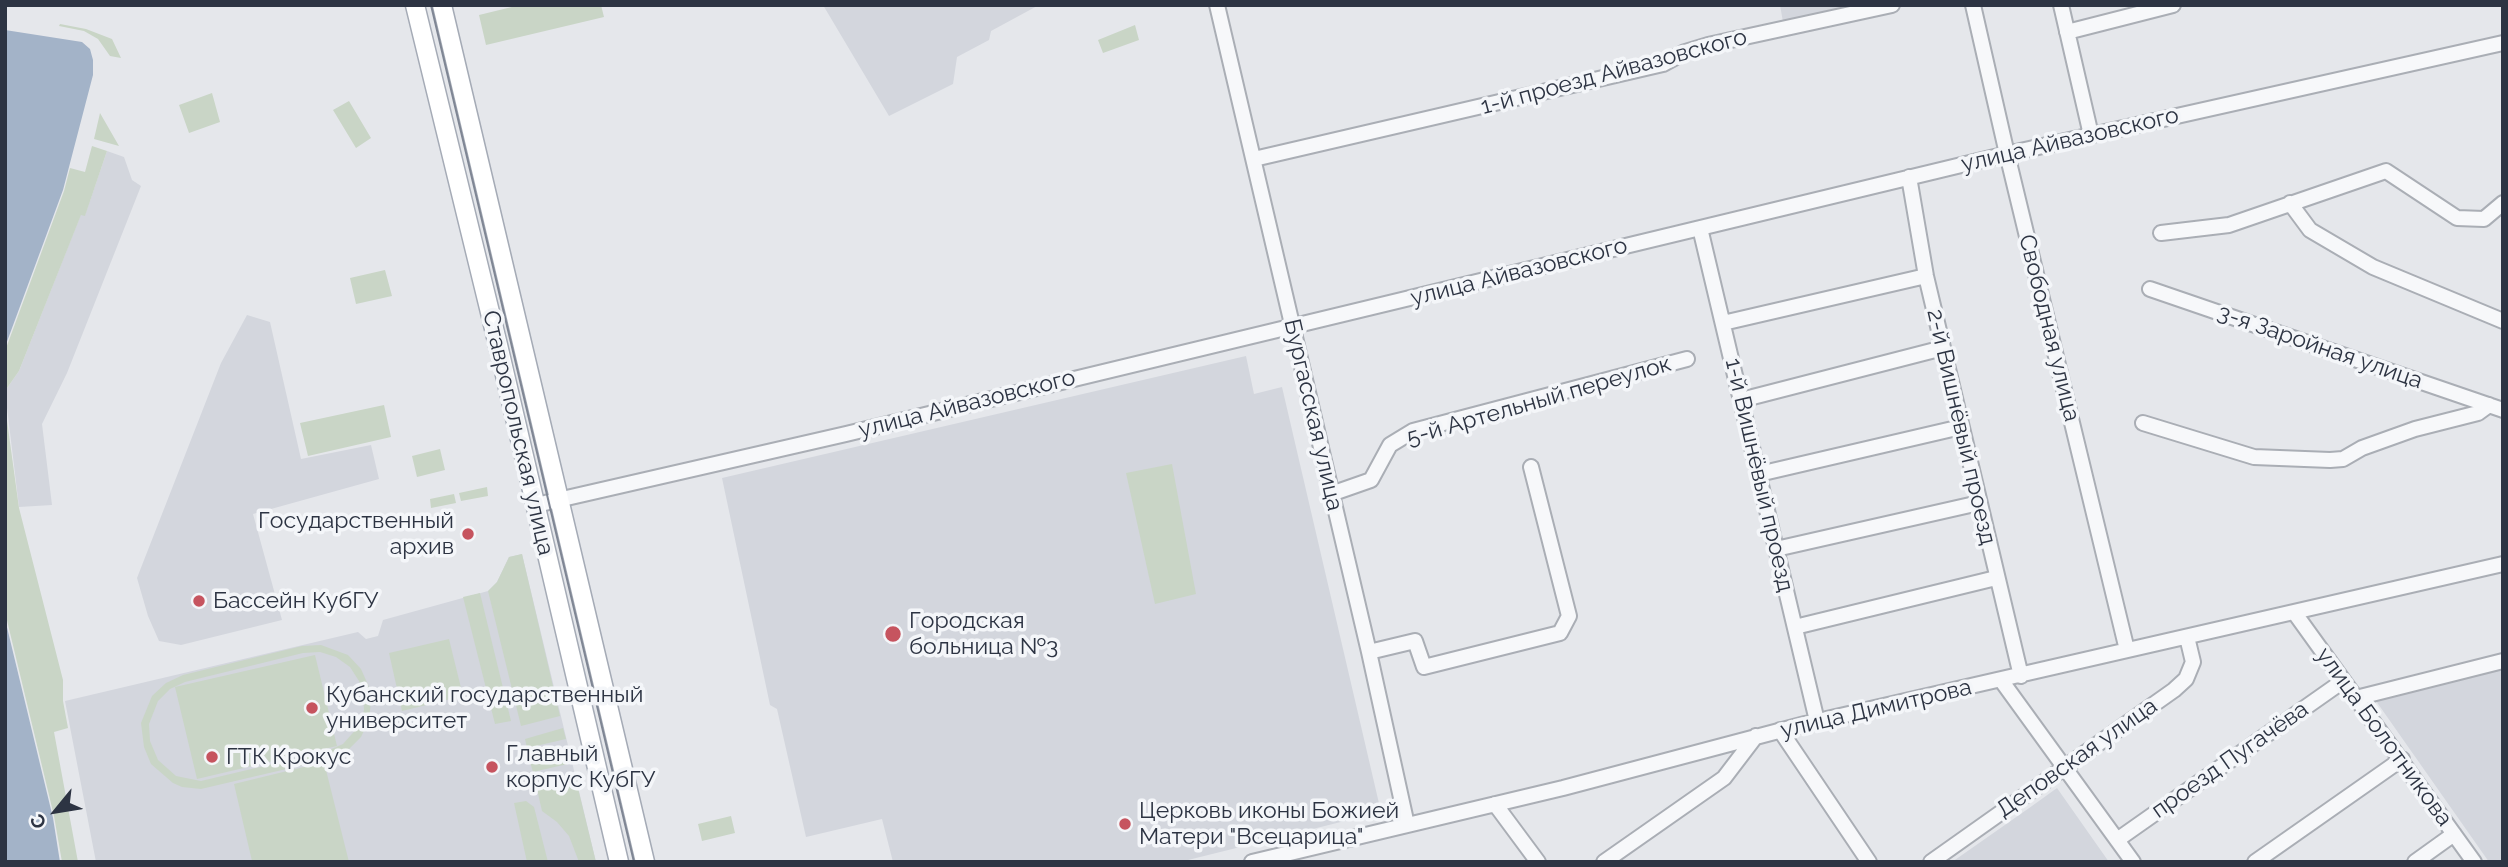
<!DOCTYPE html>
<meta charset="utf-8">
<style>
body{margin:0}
#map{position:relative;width:2508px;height:867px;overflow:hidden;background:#e5e7eb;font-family:Raleway,sans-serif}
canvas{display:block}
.frame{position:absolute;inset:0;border:7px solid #2d3443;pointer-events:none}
.north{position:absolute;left:21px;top:776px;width:70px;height:70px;-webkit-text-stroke:5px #f4f6f9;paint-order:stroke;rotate:240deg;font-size:19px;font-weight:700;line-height:28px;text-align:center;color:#2d3443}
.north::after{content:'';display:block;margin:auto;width:24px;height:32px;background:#2d3443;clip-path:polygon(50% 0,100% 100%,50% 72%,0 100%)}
</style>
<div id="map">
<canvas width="2508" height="867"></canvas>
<div class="frame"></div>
<div class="north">С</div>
</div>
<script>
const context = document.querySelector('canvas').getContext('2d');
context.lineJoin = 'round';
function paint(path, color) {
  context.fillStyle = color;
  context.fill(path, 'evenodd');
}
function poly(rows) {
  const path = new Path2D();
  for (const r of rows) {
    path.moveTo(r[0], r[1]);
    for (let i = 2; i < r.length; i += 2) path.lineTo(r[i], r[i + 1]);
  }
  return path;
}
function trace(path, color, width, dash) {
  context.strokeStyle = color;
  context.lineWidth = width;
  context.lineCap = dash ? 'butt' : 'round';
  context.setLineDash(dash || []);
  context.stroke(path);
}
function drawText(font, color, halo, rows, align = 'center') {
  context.font = font + ' Raleway,sans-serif';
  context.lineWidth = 7;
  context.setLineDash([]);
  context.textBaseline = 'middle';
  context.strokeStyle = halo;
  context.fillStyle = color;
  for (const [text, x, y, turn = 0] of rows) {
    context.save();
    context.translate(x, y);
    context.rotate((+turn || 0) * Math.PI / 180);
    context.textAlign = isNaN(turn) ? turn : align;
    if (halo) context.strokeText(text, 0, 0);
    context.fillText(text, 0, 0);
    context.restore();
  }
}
paint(poly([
 [823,5,1039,5,991,31,989,40,957,57,953,84,889,116],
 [1780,5,1863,5,1783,22],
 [107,151,124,157,132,180,141,186,67,373,42,424,52,505,19,507,5,391,19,371,81,214,85,215],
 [247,315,270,322,301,459,371,445,379,479,253,514,282,620,181,645,159,641,148,616,137,578,221,363],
 [1246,356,1254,394,1282,387,1381,812,1180,862,893,862,882,819,806,837,777,709,770,705,722,478],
 [522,554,596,862,96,862,65,701,358,632,366,639,378,636,383,620,488,591,497,582,509,557],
 [2503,668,2503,862,2489,862,2376,701],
 [2057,788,2109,862,1952,862,2032,806]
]), '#d3d6dd');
paint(poly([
 [520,5,601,5,604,17,486,45,479,15],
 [60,24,86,29,112,39,121,58,110,56,98,39,84,31,59,26],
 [1135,25,1139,40,1103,53,1098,40],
 [212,93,220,122,189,133,179,105],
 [349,101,371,138,356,148,333,110],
 [100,113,119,146,94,139],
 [92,146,107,151,85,216,81,215,19,371,5,391,5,351,64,191,70,168,85,172],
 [385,270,392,296,356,304,350,278],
 [384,405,391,437,308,456,300,423],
 [5,406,19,508,63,680,63,701,68,728,54,732,78,862,62,862,54,816,5,612],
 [440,449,445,470,417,477,412,456],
 [1172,464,1196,594,1155,604,1126,473],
 [487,487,488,496,461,501,459,493],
 [454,494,456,503,431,508,430,499],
 [522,554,560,716,521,726,488,591,497,582,509,557],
 [480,593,511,721,495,724,463,597],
 [449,639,463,696,402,711,389,653],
 [321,645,348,655,361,669,369,687,371,701,369,720,361,737,347,751,329,759,201,789,182,787,173,783,151,764,144,747,141,723,152,696,166,683,183,675,302,646],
 [320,652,336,657,350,667,359,681,363,693,364,710,359,726,343,744,327,751,201,781,176,776,158,760,150,741,149,724,158,701,170,689,185,682,303,653],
 [315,655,337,746,197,779,175,687],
 [563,728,566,739,527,748,525,739],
 [569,752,572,763,533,772,530,762],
 [324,762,349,862,252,861,234,784],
 [575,776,596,862,579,862,569,836,557,822,542,811,536,785],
 [526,801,534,807,548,862,527,862,514,803],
 [731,816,735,833,702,841,698,824]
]), '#c9d5c6');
paint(poly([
 [5,30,82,42,90,49,93,60,93,75,63,190,5,347],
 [5,619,53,818,60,862,5,862]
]), '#a3b3c8');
const minor = poly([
 [1217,5,1369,652,1407,825],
 [1973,5,2007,154,2127,650],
 [2061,5,2091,135],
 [2067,32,2173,5],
 [1254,159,1663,64,1685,52,1708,45,1892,5],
 [1909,177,1926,276,2021,676],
 [2290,203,2310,230,2373,267,2503,321],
 [1700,228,1817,721],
 [2161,233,2229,225,2386,171,2457,218,2484,219,2503,203],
 [2150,289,2503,410],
 [1723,323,1926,276],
 [1741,400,1943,348],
 [2143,423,2254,457,2330,460,2343,459,2362,448,2415,429,2478,413,2489,405],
 [1759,474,1961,427],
 [1331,494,1371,480,1390,445,1413,431,1687,359],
 [536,505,846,434,2007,154,2503,43],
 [1776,549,1979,503],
 [2294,612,2474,862],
 [1795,627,1996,578],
 [1369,652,1415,641,1424,667,1560,633,1569,616,1531,467],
 [2001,680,2133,862],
 [2356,698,2503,661],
 [1780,730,1869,862],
 [1495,804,1538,862],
 [2117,840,2343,681],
 [1252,862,1563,788,1805,724,2503,564],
 [1604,862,1724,778,1756,736],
 [1931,862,2174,690,2186,679,2193,662,2187,637],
 [2255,862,2402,759],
 [2415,862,2454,834]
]);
const major = poly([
 [415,5,498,345,619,862],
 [442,5,645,862]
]);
trace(minor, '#aaaeb5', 18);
trace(major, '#a5abb6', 21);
trace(minor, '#f7f8fa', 14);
trace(major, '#fff', 18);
trace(poly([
 [431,5,634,862]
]), '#7f8694', 2);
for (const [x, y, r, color] of [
 [468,534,7,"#c6545f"],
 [199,601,7,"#c6545f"],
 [893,634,9,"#c6545f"],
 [312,708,7,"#c6545f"],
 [212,757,7,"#c6545f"],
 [492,767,7,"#c6545f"],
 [1125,824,7,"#c6545f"]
]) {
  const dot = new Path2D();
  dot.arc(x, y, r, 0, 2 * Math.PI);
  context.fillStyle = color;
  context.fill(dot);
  trace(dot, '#f4f6f9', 2.5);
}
drawText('23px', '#2d3443', '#f4f6f9', [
 ["1-й проезд Айвазовского",1614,72,-15],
 ["улица Айвазовского",2070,140,-13],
 ["улица Айвазовского",1519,272,-14],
 ["Свободная улица",2049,328,76],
 ["3-я Заройная улица",2320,347,19],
 ["5-й Артельный переулок",1539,401,-16],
 ["улица Айвазовского",967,404,-14],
 ["Бургасская улица",1313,415,77],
 ["2-й Вишнёвый проезд",1961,427,77],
 ["Ставропольская улица",518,433,77],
 ["1-й Вишнёвый проезд",1759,475,77],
 ["улица Димитрова",1876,709,-13],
 ["улица Болотникова",2384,737,54],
 ["Деповская улица",2077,758,-35],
 ["проезд Пугачёва",2230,760,-35]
]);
drawText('23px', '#2d3443', '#f4f6f9', [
 ["Государственный",454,521,"right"],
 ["архив",454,547,"right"],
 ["Бассейн КубГУ",213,601],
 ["Городская",909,621],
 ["больница №3",909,647],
 ["Кубанский государственный",326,695],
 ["университет",326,721],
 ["Главный",506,754],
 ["корпус КубГУ",506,780],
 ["ГТК Крокус",226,757],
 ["Церковь иконы Божией",1139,811],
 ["Матери \"Всецарица\"",1139,837]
], 'left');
</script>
